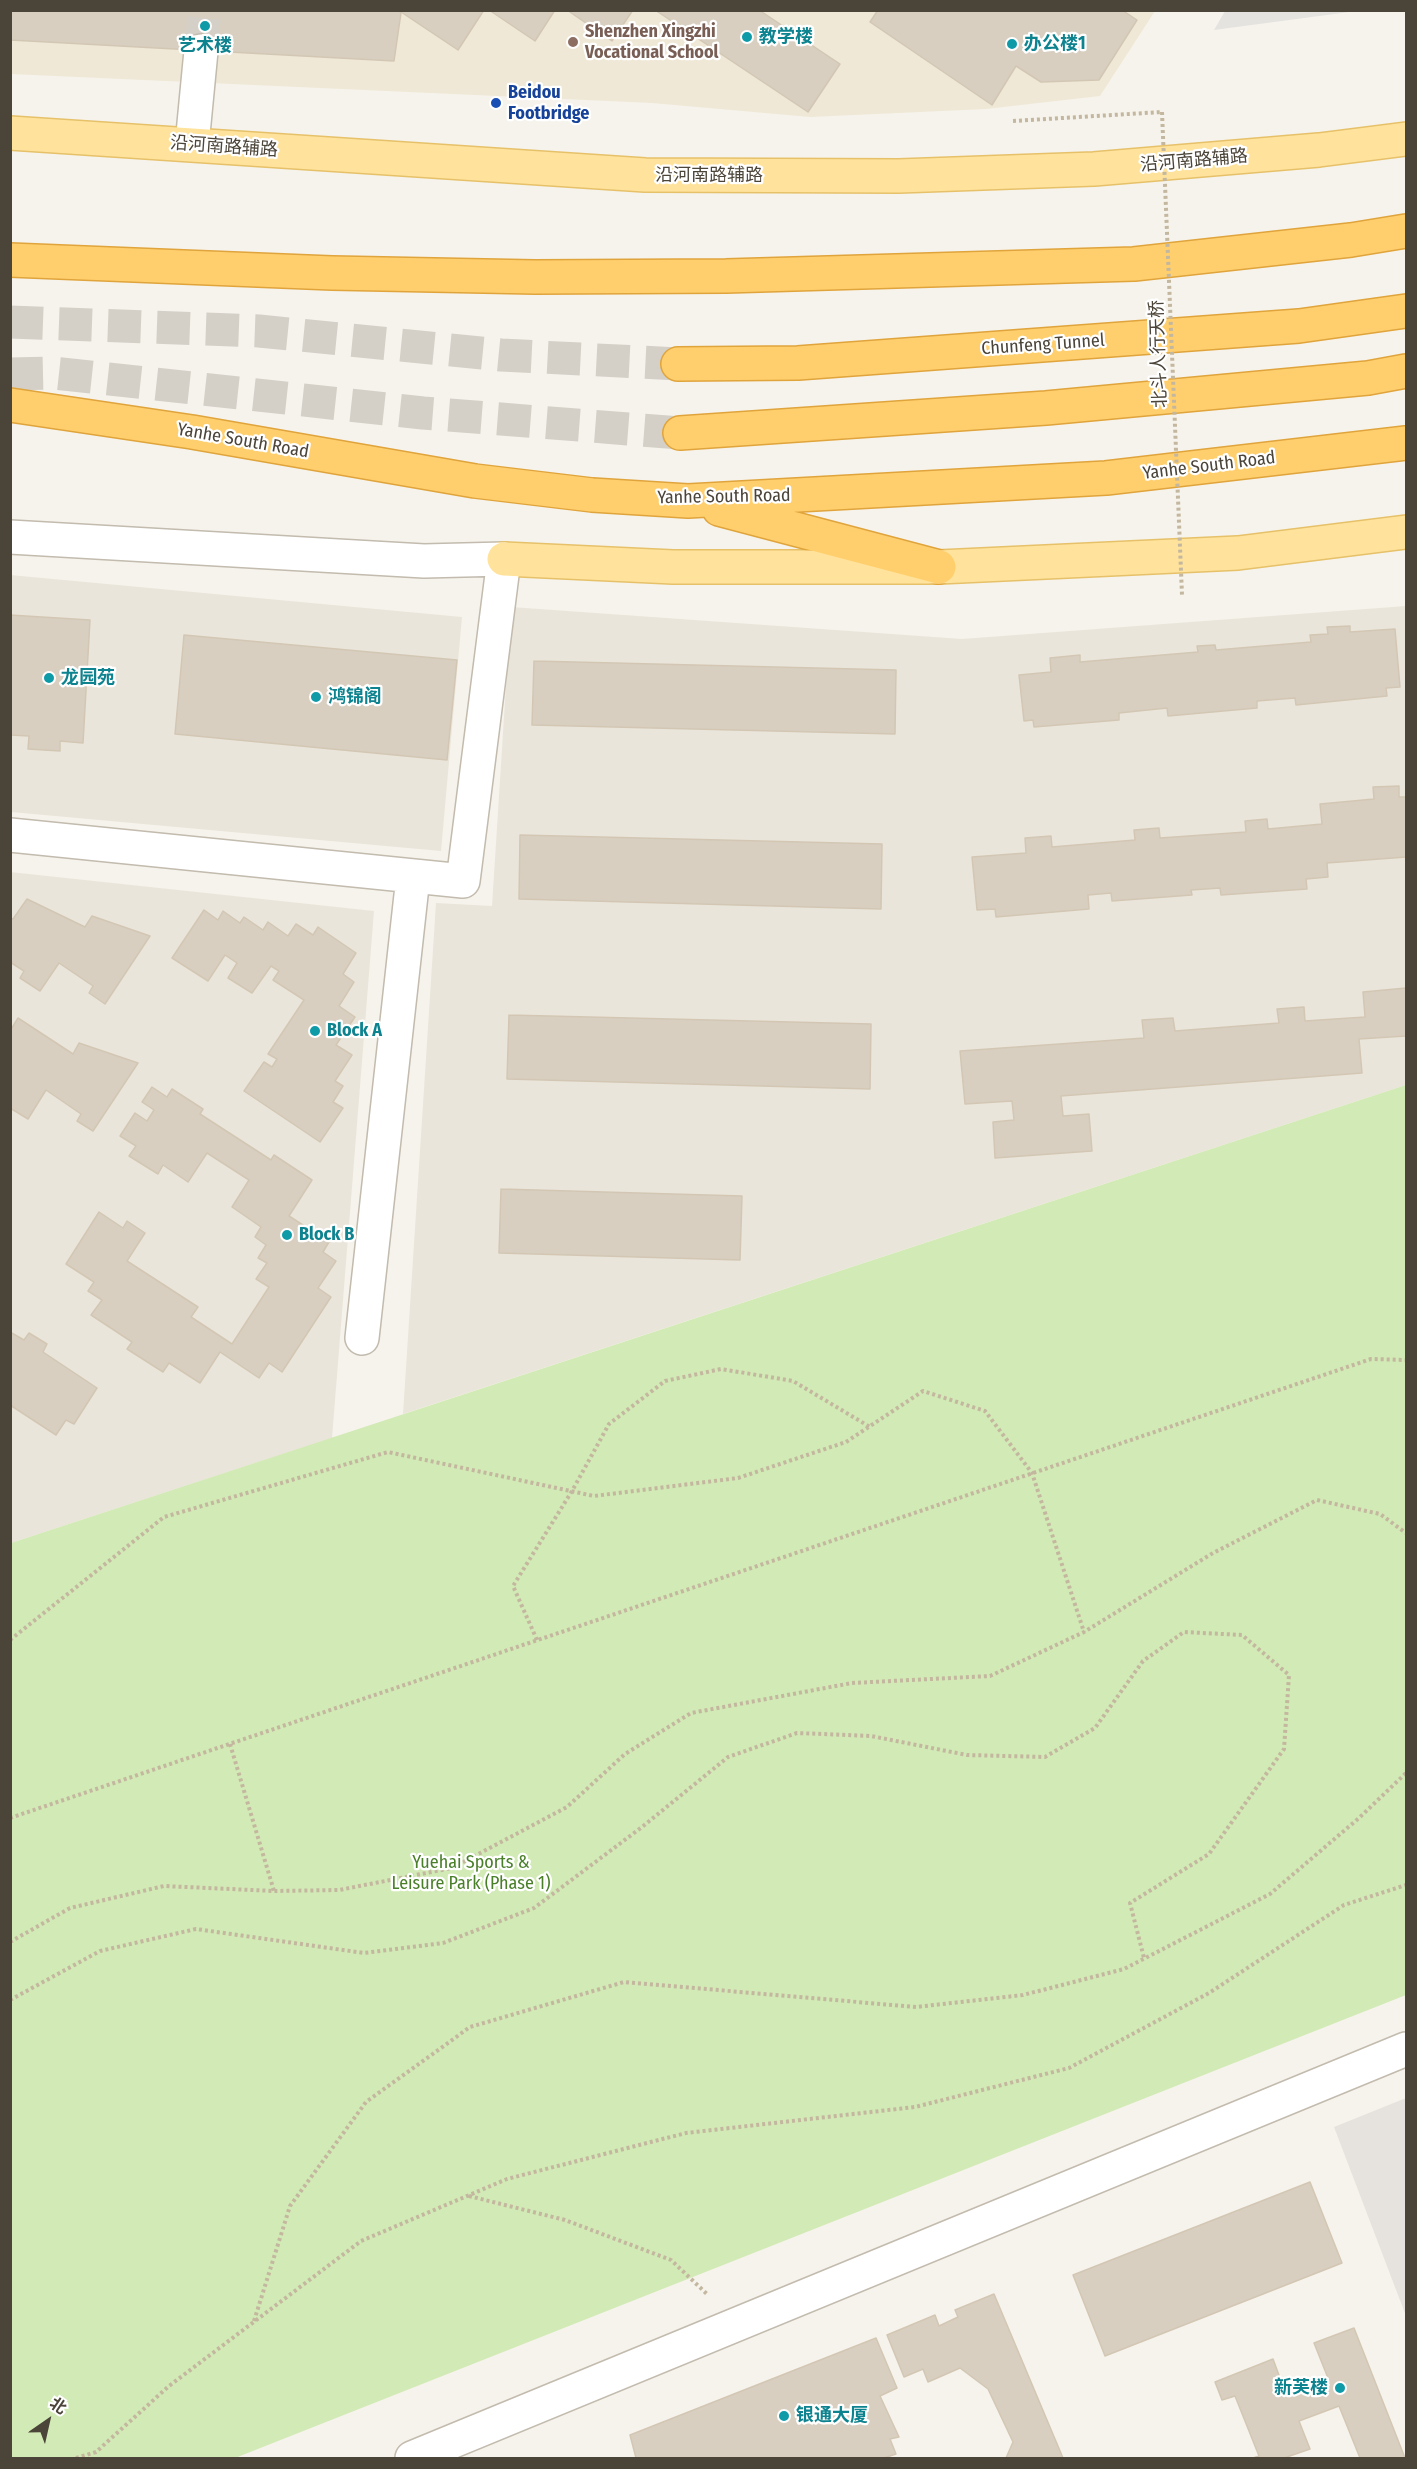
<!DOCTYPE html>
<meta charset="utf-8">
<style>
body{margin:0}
#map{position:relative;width:1417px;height:2469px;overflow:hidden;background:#f6f3ec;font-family:"Fira Sans Condensed","Noto Sans SC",sans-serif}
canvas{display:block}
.frame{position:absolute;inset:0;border:12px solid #4b4439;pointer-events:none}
.north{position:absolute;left:18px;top:2391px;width:60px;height:60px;-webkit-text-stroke:4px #fff;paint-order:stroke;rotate:34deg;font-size:16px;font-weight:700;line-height:24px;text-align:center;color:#4b4439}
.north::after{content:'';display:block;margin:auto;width:21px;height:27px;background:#4b4439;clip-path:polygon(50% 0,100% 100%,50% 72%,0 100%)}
</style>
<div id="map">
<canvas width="1417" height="2469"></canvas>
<div class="frame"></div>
<div class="north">北</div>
</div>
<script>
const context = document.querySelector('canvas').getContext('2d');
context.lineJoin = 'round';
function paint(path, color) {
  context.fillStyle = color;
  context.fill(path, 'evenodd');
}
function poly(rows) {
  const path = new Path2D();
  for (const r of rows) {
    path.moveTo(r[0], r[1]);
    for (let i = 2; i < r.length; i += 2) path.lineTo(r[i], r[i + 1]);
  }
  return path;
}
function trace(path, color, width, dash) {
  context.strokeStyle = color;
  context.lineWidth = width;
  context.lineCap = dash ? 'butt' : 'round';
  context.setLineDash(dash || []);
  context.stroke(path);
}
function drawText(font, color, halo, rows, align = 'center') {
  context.font = font + ' "Fira Sans Condensed","Noto Sans SC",sans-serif';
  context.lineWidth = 4.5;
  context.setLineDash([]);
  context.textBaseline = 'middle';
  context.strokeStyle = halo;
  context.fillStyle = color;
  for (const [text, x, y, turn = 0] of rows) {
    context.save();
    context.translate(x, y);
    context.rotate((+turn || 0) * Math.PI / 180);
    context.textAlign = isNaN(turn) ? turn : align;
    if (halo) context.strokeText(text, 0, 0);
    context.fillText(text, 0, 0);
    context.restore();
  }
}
paint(poly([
 [10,575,462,617,441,851,11,812],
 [1406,606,1406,1085,403,1414,436,903,492,906,511,607,962,639],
 [10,872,374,911,332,1438,11,1543]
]), '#eae5da');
paint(poly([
 [1406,2098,1406,2316,1334,2127]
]), '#e6e2dd');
paint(poly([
 [11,11,1155,11,1100,96,986,109,810,117,652,103,11,74]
]), '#efe8d6');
paint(poly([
 [1406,1085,1406,1995,235,2458,11,2458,11,1543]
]), '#d2eab5');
paint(poly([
 [1225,11,1225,10,1357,11,1214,30]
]), '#e5e3e0');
const building = poly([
 [10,10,398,10,401,13,394,61,10,40,10,10],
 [398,10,484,10,458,50,398,10],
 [489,10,555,10,535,41,489,10],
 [567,10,633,10,612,41,567,10],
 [655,10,759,10,840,64,808,112,655,10],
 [878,10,1122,10,1137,20,1099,80,1041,82,1016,66,992,105,870,22,878,10],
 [10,615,90,620,83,743,60,741,60,751,28,749,29,736,10,735,10,615],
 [1350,626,1350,632,1395,629,1400,687,1386,688,1387,696,1296,705,1295,698,1257,701,1257,708,1168,716,1167,708,1119,713,1119,720,1034,727,1033,720,1024,721,1019,675,1051,672,1050,658,1080,655,1080,662,1198,652,1197,646,1215,645,1216,650,1311,642,1310,635,1328,634,1327,627,1350,626],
 [184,635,457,660,447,760,175,734,184,635],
 [534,661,896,670,895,734,532,725,534,661],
 [1399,786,1399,797,1406,797,1406,857,1327,863,1328,877,1306,879,1307,889,1221,895,1220,888,1191,890,1192,895,1112,901,1111,893,1088,895,1089,909,996,917,995,909,977,910,972,857,1026,853,1025,838,1051,836,1052,847,1135,840,1134,830,1159,828,1160,838,1246,832,1245,821,1267,819,1268,829,1322,824,1320,804,1374,799,1373,787,1399,786],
 [520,835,882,844,881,909,519,899,520,835],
 [27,899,85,927,92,916,150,936,105,1004,89,993,93,986,59,963,40,991,20,978,24,971,10,962,10,918,13,919,27,899],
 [204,910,218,920,223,911,240,923,244,917,263,930,268,922,288,936,296,924,313,935,318,927,356,953,343,974,354,982,339,1006,355,1017,336,1045,352,1055,335,1081,343,1086,333,1102,343,1108,320,1142,244,1091,264,1062,272,1067,277,1059,268,1054,304,1000,273,980,279,971,271,966,252,993,228,978,237,963,225,955,208,981,172,958,204,910],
 [1406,988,1406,1036,1359,1039,1362,1073,1061,1096,1063,1116,1089,1114,1092,1151,995,1158,993,1122,1014,1120,1012,1101,965,1104,960,1051,1144,1038,1142,1020,1173,1018,1175,1031,1279,1023,1277,1009,1304,1007,1305,1021,1365,1017,1363,992,1406,988],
 [509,1015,871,1024,870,1089,507,1079,509,1015],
 [18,1018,73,1054,79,1043,138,1063,93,1131,77,1121,81,1114,46,1090,28,1119,10,1108,10,1031,18,1018],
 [152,1087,167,1097,172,1089,203,1109,200,1114,271,1160,274,1155,312,1180,289,1216,329,1242,323,1252,336,1261,318,1288,331,1297,282,1372,269,1363,259,1378,220,1352,200,1383,169,1363,163,1372,127,1349,132,1342,91,1315,102,1300,88,1291,94,1282,66,1264,99,1212,123,1228,127,1221,145,1233,127,1261,198,1307,191,1317,232,1344,269,1287,256,1279,267,1263,258,1258,266,1245,255,1237,261,1227,232,1207,249,1180,207,1153,188,1182,163,1165,158,1174,129,1156,136,1146,120,1136,135,1113,147,1121,154,1110,142,1102,152,1087],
 [501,1189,742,1196,740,1260,499,1253,501,1189],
 [10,1332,24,1340,29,1333,47,1344,43,1352,97,1388,74,1424,66,1420,56,1435,10,1405,10,1332],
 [1310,2182,1342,2263,1105,2356,1073,2275,1310,2182],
 [994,2294,1063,2458,1006,2458,1013,2442,988,2389,960,2368,928,2382,923,2369,904,2377,887,2335,935,2315,939,2326,958,2317,955,2310,994,2294],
 [1354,2328,1405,2458,1360,2458,1339,2406,1299,2421,1310,2449,1284,2458,1253,2458,1259,2456,1235,2396,1222,2400,1215,2382,1273,2359,1286,2394,1328,2378,1314,2343,1354,2328],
 [876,2338,897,2388,880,2396,899,2437,890,2439,896,2454,884,2458,636,2458,630,2435,876,2338]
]);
paint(building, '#d8cfc1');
trace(building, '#d3c7b4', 1.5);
trace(poly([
 [201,51,205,10]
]), '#d4d0c8', 33, [33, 16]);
trace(poly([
 [10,322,259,331,501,355,678,364],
 [10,374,54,373,423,413,680,433]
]), '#d4d0c8', 33, [33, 16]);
const minor = poly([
 [192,144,201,51],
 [10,537,424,561,504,559,463,881,10,835],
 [362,1338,413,877],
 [412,2458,1406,2049]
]);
const major = poly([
 [10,133,645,175,899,176,1094,169,1319,150,1406,139],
 [504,559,673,567,939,567,1238,553,1406,532]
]);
const highway = poly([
 [10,260,332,273,535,277,726,276,1134,264,1351,240,1406,231],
 [678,364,798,363,1299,326,1406,311],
 [10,405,192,432,475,481,592,495,688,501,1106,478,1406,443],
 [680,433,1046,408,1368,378,1406,371],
 [719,509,939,567]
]);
trace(minor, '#c2bbae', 36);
trace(major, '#e6c16a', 36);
trace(highway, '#e0a43c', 36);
trace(poly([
 [1013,121,1162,112],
 [10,1640,164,1517,388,1452,594,1496,738,1478,846,1442,923,1391,985,1411,1032,1473,1084,1632],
 [537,1640,513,1586,572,1491,609,1424,665,1381,721,1369,793,1381,870,1427],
 [230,1744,274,1891],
 [10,1818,1371,1359,1406,1360],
 [10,1942,70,1908,164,1886,274,1891,339,1890,452,1868,567,1807,625,1754,691,1713,852,1683,990,1676,1084,1632,1213,1553,1317,1500,1380,1514,1406,1533],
 [10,2000,100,1951,196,1929,364,1953,443,1943,534,1908,642,1827,728,1757,797,1733,871,1736,967,1755,1045,1757,1095,1728,1143,1661,1184,1632,1242,1635,1289,1675,1284,1749,1209,1854,1130,1903,1144,1958],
 [469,2196,565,2220,671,2260,708,2295],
 [254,2321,290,2206,366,2102,470,2027,624,1982,916,2007,1023,1995,1124,1969,1270,1894,1359,1818,1406,1773],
 [76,2458,96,2452,169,2386,361,2241,507,2179,686,2133,915,2107,1069,2068,1209,1993,1344,1905,1406,1885]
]), '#c4b79f', 4, [3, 3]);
trace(minor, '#fff', 33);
trace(major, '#ffe39c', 33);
trace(highway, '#ffcf6e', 33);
trace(poly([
 [1162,112,1182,595]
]), '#c4b79f', 4, [3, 3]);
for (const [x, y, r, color] of [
 [205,26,6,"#0f9aa8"],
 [747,37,6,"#0f9aa8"],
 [573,42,6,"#8d6e63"],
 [1012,44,6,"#0f9aa8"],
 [496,103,6,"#1a4fb4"],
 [49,678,6,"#0f9aa8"],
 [316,697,6,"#0f9aa8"],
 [315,1031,6,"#0f9aa8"],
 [287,1235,6,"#0f9aa8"],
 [1340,2388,6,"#0f9aa8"],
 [784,2416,6,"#0f9aa8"]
]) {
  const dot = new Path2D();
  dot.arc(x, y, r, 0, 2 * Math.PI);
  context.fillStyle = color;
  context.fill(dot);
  trace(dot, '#fff', 2);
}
drawText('bold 18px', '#785e54', '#fff', [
 ["Shenzhen Xingzhi",585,32],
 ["Vocational School",585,53]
], 'left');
drawText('bold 18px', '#0d838f', '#fff', [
 ["教学楼",759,37],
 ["办公楼1",1024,44],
 ["艺术楼",205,46,"center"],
 ["龙园苑",61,678],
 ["鸿锦阁",328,697],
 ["Block A",327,1031],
 ["Block B",299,1235],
 ["新芙楼",1328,2388,"right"],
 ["银通大厦",796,2416]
], 'left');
drawText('bold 18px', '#164399', '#fff', [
 ["Beidou",508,93],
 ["Footbridge",508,114]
], 'left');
drawText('18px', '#4b4439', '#fff', [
 ["沿河南路辅路",224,147,4],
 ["沿河南路辅路",1194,161,-5],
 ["沿河南路辅路",709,176],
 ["Chunfeng Tunnel",1043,345,-4],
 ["北斗人行天桥",1159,354,-92],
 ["Yanhe South Road",243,441,10],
 ["Yanhe South Road",1209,466,-7],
 ["Yanhe South Road",724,497,-1]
]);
drawText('18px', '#4a7f2a', '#fff', [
 ["Yuehai Sports &",471,1863],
 ["Leisure Park (Phase 1)",471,1884]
]);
</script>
